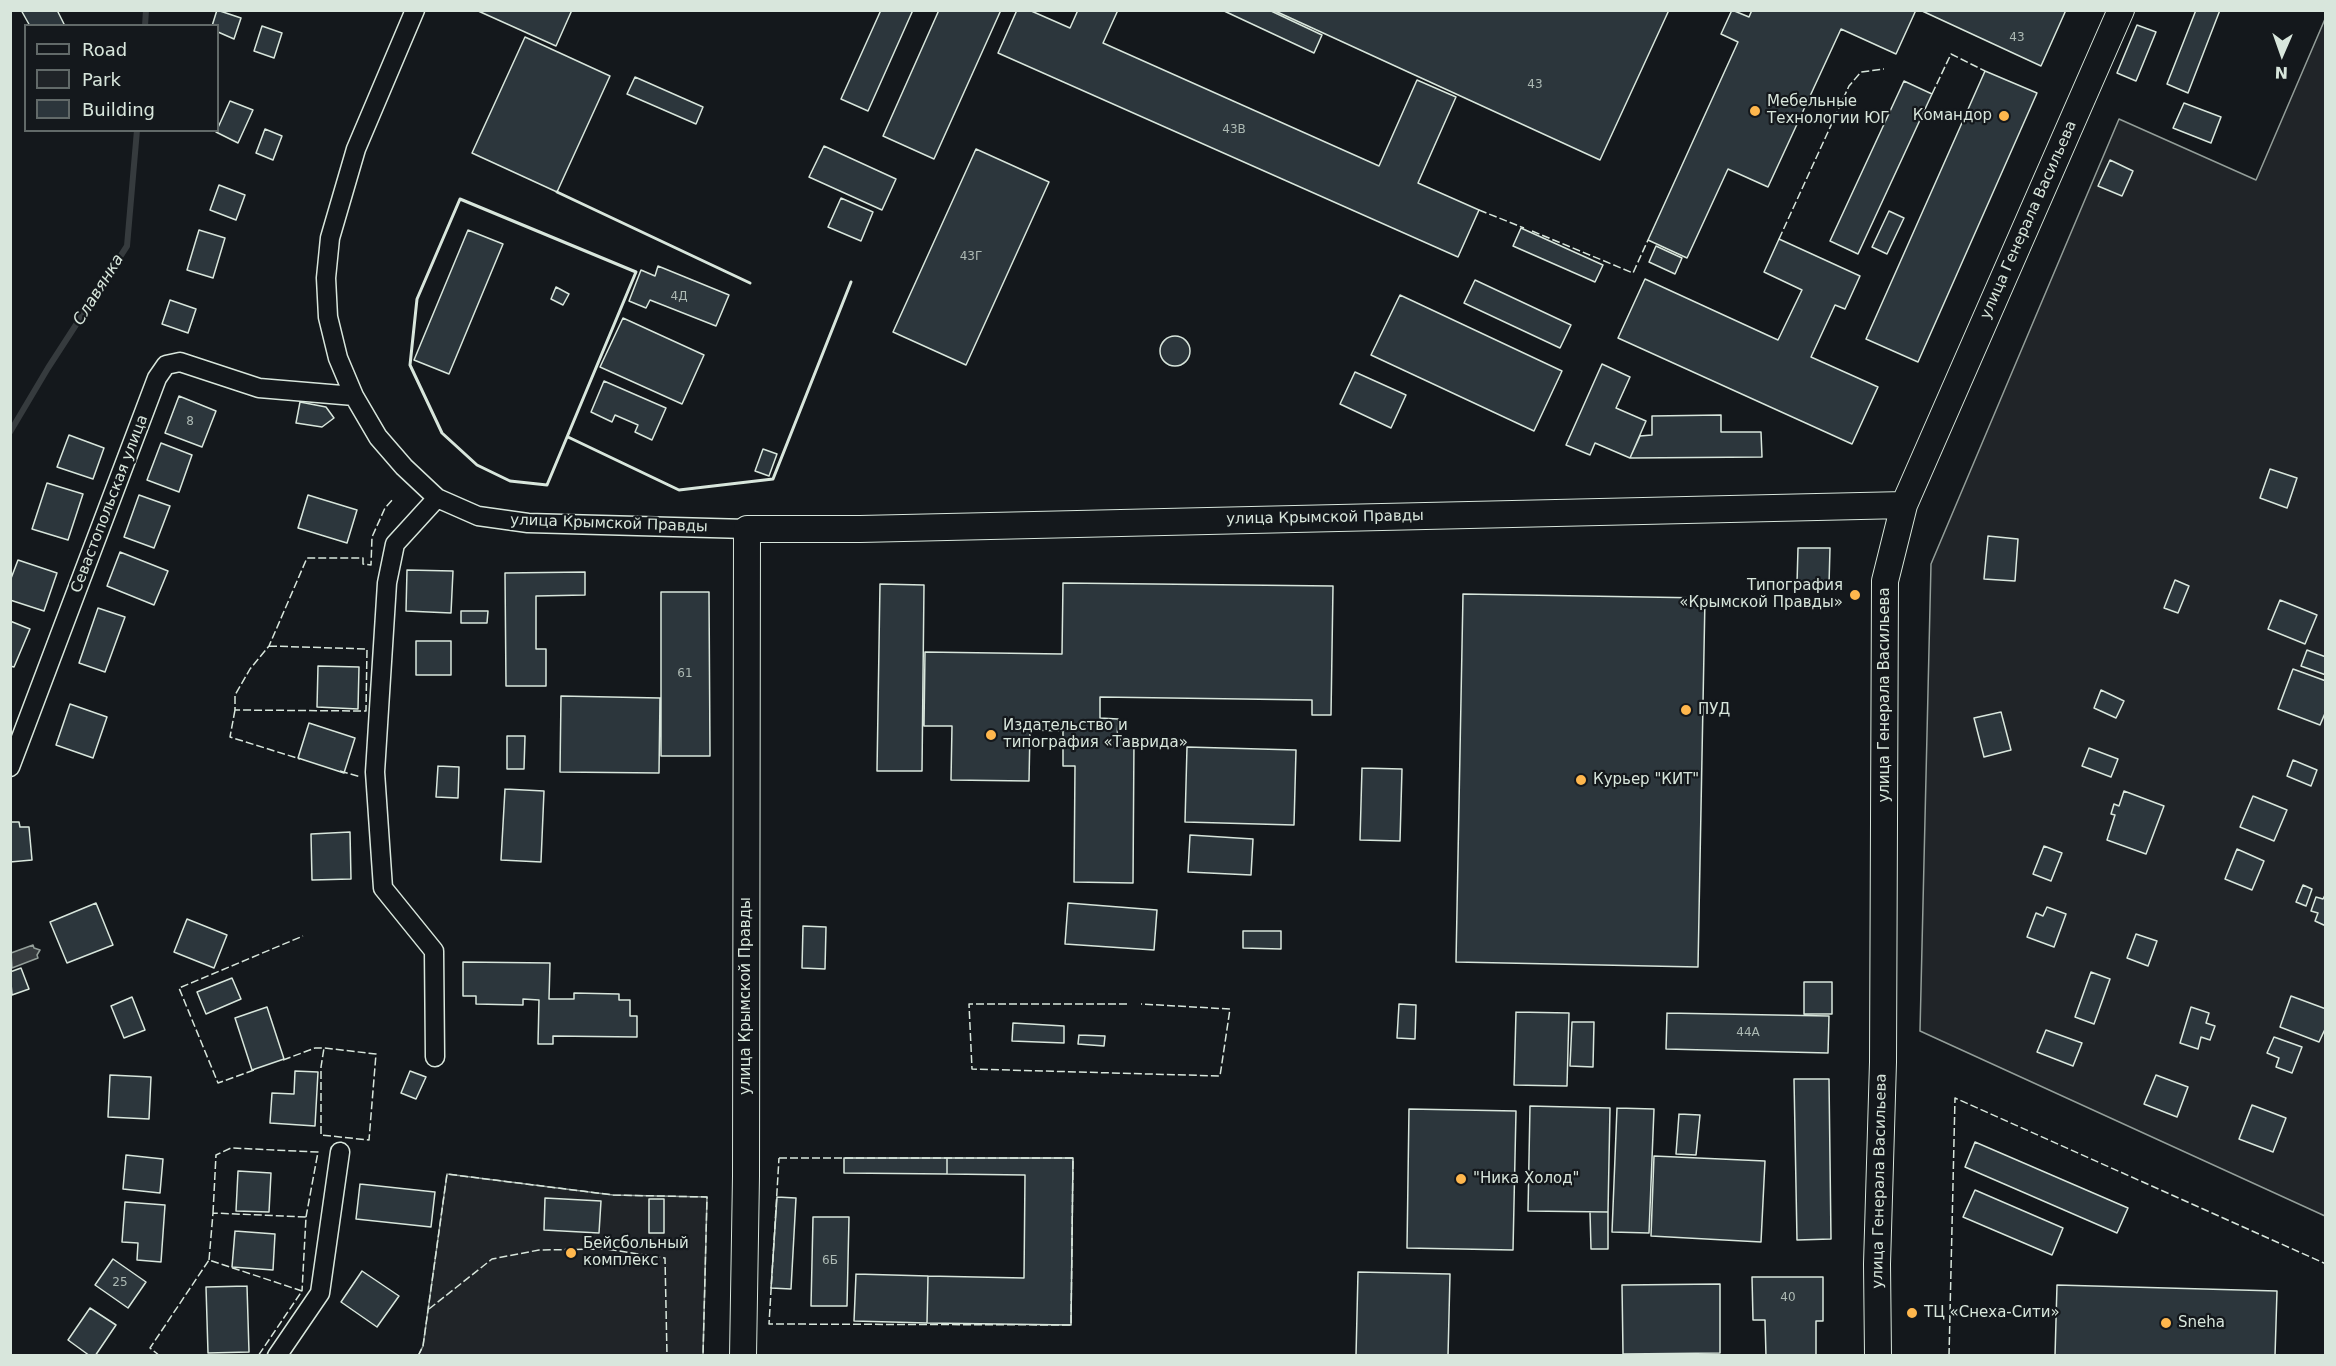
<!DOCTYPE html>
<meta charset="utf-8">
<style>
body{margin:0}
#map{position:relative;width:2336px;height:1366px;overflow:hidden;background:#14181c;font-family:"DejaVu Sans",sans-serif}
canvas{display:block}
.frame{position:absolute;inset:0;border:12px solid #d8e6dc;pointer-events:none}
.legend{position:absolute;left:24px;top:24px;width:195px;height:108px;box-sizing:border-box;background:#14181c;border:2px solid #626a69;margin:0;padding:8px 10px;list-style:none;font-size:18px;color:#d8e6dc}
.legend li{display:flex;align-items:center;gap:12px;height:30px}
.legend b{width:30px;border:2px solid #626a69}
.north{position:absolute;left:2252px;top:24px;width:60px;height:60px;-webkit-text-stroke:4px #14181c;paint-order:stroke;rotate:182deg;font-size:16px;font-weight:700;line-height:24px;text-align:center;color:#d8e6dc}
.north::after{content:'';display:block;margin:auto;width:21px;height:27px;background:#d8e6dc;clip-path:polygon(50% 0,100% 100%,50% 72%,0 100%)}
</style>
<div id="map">
<canvas width="2336" height="1366"></canvas>
<div class="frame"></div>
<ul class="legend">
<li><b style="height:8px;background:#14181c"></b>Road</li>
<li><b style="height:16px;background:#202428"></b>Park</li>
<li><b style="height:16px;background:#2c363c"></b>Building</li>
</ul>
<div class="north">N</div>
</div>
<script>
const context = document.querySelector('canvas').getContext('2d');
context.lineJoin = 'round';
function paint(path, color) {
  context.fillStyle = color;
  context.fill(path, 'evenodd');
}
function poly(rows) {
  const path = new Path2D();
  for (const r of rows) {
    if (r.length === 3) {
      path.moveTo(r[0] + r[2], r[1]);
      path.arc(r[0], r[1], r[2], 0, 2 * Math.PI);
      continue;
    }
    path.moveTo(r[0], r[1]);
    for (let i = 2; i < r.length; i += 2) path.lineTo(r[i], r[i + 1]);
  }
  return path;
}
function trace(path, color, width, dash) {
  context.strokeStyle = color;
  context.lineWidth = width;
  context.lineCap = dash ? 'butt' : 'round';
  context.setLineDash(dash || []);
  context.stroke(path);
}
function drawText(font, color, halo, rows, align = 'center') {
  context.font = font + ' "DejaVu Sans",sans-serif';
  context.lineWidth = 4.5;
  context.setLineDash([]);
  context.textBaseline = 'middle';
  context.strokeStyle = halo;
  context.fillStyle = color;
  for (const [text, x, y, turn = 0] of rows) {
    context.save();
    context.translate(x, y);
    context.rotate((+turn || 0) * Math.PI / 180);
    context.textAlign = isNaN(turn) ? turn : align;
    if (halo) context.strokeText(text, 0, 0);
    context.fillText(text, 0, 0);
    context.restore();
  }
}
const green = poly([
 [2325,19,2325,1216,1920,1031,1931,564,2119,119,2256,180,2325,19],
 [447,1174,613,1195,707,1197,703,1355,418,1356,423,1346,447,1174]
]);
paint(green, '#202428');
trace(green, '#939e99', 1.5);
const water = poly([
 [33,945,34,948,40,950,37,955,38,958,12,968,11,953,33,945]
]);
paint(water, '#363b3e');
trace(water, '#939e99', 1.5);
trace(poly([
 [145,26,146,10],
 [10,432,48,368,127,246,137,130]
]), '#363b3e', 6);
const building = poly([
 [21,10,57,10,65,26,30,26,21,10],
 [217,10,241,18,234,39,218,32,218,26,212,26,217,10],
 [476,10,572,10,556,46,476,10],
 [881,10,913,10,868,111,841,99,881,10],
 [939,10,1001,10,934,159,883,136,939,10],
 [1017,10,1029,10,1070,28,1078,10,1118,10,1103,43,1379,166,1417,80,1456,97,1418,183,1479,210,1458,257,998,53,1017,10],
 [1222,10,1269,10,1322,35,1314,53,1222,10],
 [1273,10,1669,10,1600,160,1273,10],
 [1732,10,1749,17,1752,10,1916,10,1896,54,1841,29,1768,187,1728,169,1687,258,1648,240,1738,42,1721,34,1732,10],
 [1920,10,2066,10,2041,66,1920,10],
 [2196,10,2220,10,2188,93,2167,84,2196,10],
 [2137,25,2156,32,2136,81,2117,73,2137,25],
 [262,26,282,33,274,58,254,51,262,26],
 [525,37,610,76,557,192,472,153,525,37],
 [1985,71,2037,93,1918,362,1866,339,1985,71],
 [635,77,703,107,696,124,627,94,635,77],
 [1904,81,1932,94,1858,254,1830,241,1904,81],
 [230,101,253,110,238,143,216,132,230,101],
 [2184,103,2221,117,2211,143,2173,128,2184,103],
 [265,129,282,136,273,160,256,153,265,129],
 [824,146,896,179,882,210,809,177,824,146],
 [976,149,1049,182,966,365,893,332,976,149],
 [2110,160,2133,171,2122,196,2098,186,2110,160],
 [219,185,245,195,236,220,210,210,219,185],
 [841,198,873,212,861,241,828,227,841,198],
 [1889,211,1904,218,1887,254,1872,247,1889,211],
 [1521,228,1603,265,1595,282,1513,246,1521,228],
 [199,230,225,238,213,278,187,270,199,230],
 [468,230,503,244,449,374,414,360,468,230],
 [1779,239,1860,276,1845,309,1835,305,1811,357,1878,387,1852,444,1618,338,1645,279,1778,340,1802,290,1764,272,1779,239],
 [1656,246,1682,258,1675,274,1649,262,1656,246],
 [658,266,729,295,716,326,650,300,646,308,629,301,641,270,655,276,658,266],
 [1475,280,1571,325,1560,348,1464,303,1475,280],
 [556,287,569,294,563,305,551,299,556,287],
 [1400,295,1562,371,1534,431,1371,355,1400,295],
 [170,300,196,309,188,333,162,324,170,300],
 [623,318,704,355,682,404,600,367,623,318],
 [1175,351,15],
 [1602,364,1630,377,1616,408,1646,421,1630,458,1595,443,1590,455,1566,445,1602,364],
 [1355,372,1406,395,1391,428,1340,404,1355,372],
 [604,381,666,408,652,440,635,432,638,425,615,415,612,422,591,412,604,381],
 [179,396,216,411,202,447,165,433,179,396],
 [300,402,326,407,334,418,322,427,296,423,300,402],
 [1721,415,1721,432,1761,432,1762,457,1630,458,1640,436,1652,435,1652,416,1721,415],
 [69,435,104,448,93,479,57,467,69,435],
 [161,443,192,455,179,492,147,480,161,443],
 [763,449,777,454,769,476,755,471,763,449],
 [2270,469,2297,478,2287,508,2260,498,2270,469],
 [47,483,83,494,68,540,32,529,47,483],
 [139,495,170,506,154,548,124,537,139,495],
 [308,495,357,510,347,543,298,528,308,495],
 [1988,536,2018,539,2015,581,1984,579,1988,536],
 [1798,548,1830,548,1829,585,1797,584,1798,548],
 [120,552,168,571,154,605,107,586,120,552],
 [18,560,57,573,44,611,10,600,10,581,18,560],
 [407,570,453,571,451,613,406,611,407,570],
 [585,572,585,595,536,596,536,649,546,649,546,686,506,686,505,573,585,572],
 [2175,580,2189,586,2178,613,2164,608,2175,580],
 [1063,583,1333,586,1331,715,1312,715,1312,700,1100,697,1100,718,1118,719,1117,739,1134,739,1133,883,1074,882,1075,766,1063,766,1063,731,1030,730,1029,781,951,780,952,726,924,726,925,652,1062,654,1063,583],
 [880,584,924,585,922,771,877,771,880,584],
 [661,592,709,592,710,756,661,756,661,592],
 [1463,594,1705,598,1698,967,1456,962,1463,594],
 [2280,600,2317,615,2305,644,2268,629,2280,600],
 [98,608,125,617,105,672,79,663,98,608],
 [461,611,488,611,487,623,461,623,461,611],
 [10,621,30,629,14,667,10,666,10,621],
 [416,641,451,641,451,675,416,675,416,641],
 [2307,650,2326,657,2326,675,2301,666,2307,650],
 [318,666,359,667,358,709,317,707,318,666],
 [2293,669,2326,681,2326,711,2320,725,2278,709,2293,669],
 [2101,690,2124,701,2116,718,2094,708,2101,690],
 [561,696,660,698,659,773,560,772,561,696],
 [70,704,107,717,93,758,56,745,70,704],
 [2001,712,2011,750,1984,757,1974,718,2001,712],
 [309,723,355,738,344,773,298,758,309,723],
 [507,736,525,736,524,769,507,769,507,736],
 [1187,747,1296,750,1294,825,1185,822,1187,747],
 [2089,748,2118,759,2111,777,2082,766,2089,748],
 [2293,760,2317,770,2311,786,2287,776,2293,760],
 [438,766,459,767,458,798,436,797,438,766],
 [1362,768,1402,769,1400,841,1360,840,1362,768],
 [505,789,544,791,541,862,501,860,505,789],
 [2124,791,2164,806,2146,854,2107,840,2115,815,2111,814,2114,804,2119,806,2124,791],
 [2253,796,2287,810,2274,841,2240,827,2253,796],
 [10,822,19,822,20,827,29,827,32,860,10,862,10,822],
 [350,832,351,879,312,880,311,834,350,832],
 [1190,835,1253,839,1251,875,1188,872,1190,835],
 [2044,846,2062,853,2051,881,2033,874,2044,846],
 [2237,849,2264,861,2252,890,2225,879,2237,849],
 [2303,885,2312,889,2306,906,2296,902,2303,885],
 [2326,893,2326,926,2315,921,2318,913,2311,911,2316,897,2323,899,2326,893],
 [96,903,113,945,67,963,50,922,96,903],
 [1068,903,1157,910,1154,950,1065,944,1068,903],
 [2047,907,2066,914,2054,947,2027,937,2036,913,2043,916,2047,907],
 [187,919,227,935,214,968,174,952,187,919],
 [803,926,826,927,825,969,802,968,803,926],
 [1243,931,1281,931,1281,949,1243,948,1243,931],
 [2136,934,2157,941,2148,966,2127,958,2136,934],
 [463,962,550,963,549,999,574,999,574,993,619,994,619,1000,630,1000,630,1016,637,1016,637,1037,553,1036,553,1044,538,1044,539,1000,523,999,523,1005,476,1004,476,996,463,996,463,962],
 [21,968,29,989,12,995,10,972,21,968],
 [2091,972,2110,979,2094,1024,2075,1017,2091,972],
 [232,978,241,999,206,1014,197,992,232,978],
 [1804,982,1832,982,1832,1014,1804,1014,1804,982],
 [2291,996,2326,1009,2326,1027,2319,1042,2280,1027,2291,996],
 [132,997,145,1030,124,1038,111,1006,132,997],
 [1399,1004,1416,1005,1415,1039,1397,1038,1399,1004],
 [267,1007,284,1059,252,1070,235,1018,267,1007],
 [2191,1007,2209,1013,2206,1023,2215,1026,2210,1040,2201,1037,2198,1049,2180,1043,2191,1007],
 [1516,1012,1569,1013,1567,1086,1514,1085,1516,1012],
 [1667,1013,1829,1016,1828,1053,1666,1049,1667,1013],
 [1572,1022,1594,1022,1593,1067,1570,1066,1572,1022],
 [1013,1023,1064,1026,1064,1043,1012,1041,1013,1023],
 [2046,1030,2082,1043,2073,1066,2037,1052,2046,1030],
 [1079,1035,1105,1036,1104,1046,1078,1044,1079,1035],
 [2274,1037,2302,1047,2292,1073,2276,1067,2279,1058,2267,1053,2274,1037],
 [295,1071,318,1072,315,1126,270,1123,272,1093,294,1094,295,1071],
 [410,1071,426,1077,416,1099,401,1093,410,1071],
 [110,1075,151,1077,149,1119,108,1117,110,1075],
 [2156,1075,2188,1087,2177,1117,2144,1104,2156,1075],
 [1794,1079,1829,1079,1831,1239,1797,1240,1794,1079],
 [2252,1105,2286,1118,2273,1152,2239,1139,2252,1105],
 [1530,1106,1610,1108,1608,1212,1528,1211,1530,1106],
 [1617,1108,1654,1109,1649,1233,1612,1232,1617,1108],
 [1409,1109,1516,1111,1513,1250,1407,1248,1409,1109],
 [1679,1114,1700,1115,1696,1155,1676,1154,1679,1114],
 [1975,1142,2128,1208,2117,1233,1965,1167,1975,1142],
 [126,1155,163,1159,160,1193,123,1189,126,1155],
 [1654,1156,1765,1161,1761,1242,1651,1236,1654,1156],
 [844,1158,947,1158,947,1174,844,1173,844,1158],
 [947,1158,1073,1158,1071,1325,927,1323,928,1276,1024,1278,1025,1175,947,1174,947,1158],
 [238,1171,271,1173,269,1212,236,1211,238,1171],
 [360,1184,435,1192,431,1227,356,1219,360,1184],
 [1975,1190,2063,1228,2052,1255,1963,1217,1975,1190],
 [777,1197,796,1198,791,1289,771,1288,777,1197],
 [545,1198,601,1201,599,1233,544,1230,545,1198],
 [649,1199,664,1199,664,1233,649,1233,649,1199],
 [125,1202,165,1205,161,1262,137,1260,138,1243,122,1242,125,1202],
 [1590,1212,1608,1212,1608,1249,1591,1249,1590,1212],
 [813,1217,849,1217,847,1306,811,1306,813,1217],
 [235,1231,275,1234,273,1270,232,1267,235,1231],
 [113,1259,146,1282,128,1308,95,1285,113,1259],
 [362,1271,399,1296,377,1327,341,1302,362,1271],
 [1358,1272,1450,1274,1448,1356,1356,1356,1358,1272],
 [856,1274,928,1276,927,1323,854,1321,856,1274],
 [1752,1277,1823,1277,1823,1321,1816,1321,1816,1356,1766,1356,1765,1320,1753,1320,1752,1277],
 [1720,1284,1720,1353,1623,1354,1622,1285,1720,1284],
 [2057,1285,2277,1291,2275,1356,2055,1356,2057,1285],
 [247,1286,249,1352,208,1353,206,1287,247,1286],
 [90,1308,116,1325,95,1356,90,1356,68,1340,90,1308]
]);
paint(building, '#2c363c');
trace(building, '#d8e6dc', 1.5);
const street = poly([
 [415,10,356,149,330,238,326,278,328,317,338,358,354,396,378,437,404,467,437,498,478,516,528,523,747,529],
 [10,767,157,378,166,365,180,362,259,388,354,396],
 [435,1057,434,951,383,888,375,772,387,583,395,544,437,498],
 [277,1356,320,1293,340,1152]
]);
const secondary = poly([
 [743,1356,746,1176,747,529,860,529,1904,505],
 [1878,1356,1877,1264,1883,1062,1885,581,1904,505,2121,10]
]);
trace(street, '#d8e6dc', 21);
trace(secondary, '#d8e6dc', 28);
trace(street, '#14181c', 18);
trace(secondary, '#14181c', 26);
trace(poly([
 [1932,94,1951,54,1985,71],
 [1479,210,1524,228],
 [1532,231,1633,273,1648,240],
 [1779,239,1849,86,1861,72,1884,69],
 [269,646,367,649,366,711,235,710,235,695,250,669,269,646,307,558,363,558,363,564,371,565,372,537,385,508,394,498],
 [235,710,230,737,300,759],
 [340,771,361,777],
 [1127,1004,969,1004,972,1069,1220,1076,1230,1009,1141,1004],
 [283,1060,315,1048,324,1048,376,1054,369,1140,321,1135,321,1067,324,1048],
 [254,1070,218,1083,179,988,303,936],
 [779,1158,1073,1158,1071,1325,769,1324,779,1158],
 [213,1213,216,1155,231,1148,318,1152,306,1217],
 [209,1260,213,1213,306,1217,302,1291],
 [429,1309,492,1259,539,1250,606,1249,665,1258,667,1356],
 [160,1356,150,1348,209,1260,302,1291,258,1356],
 [418,1356,423,1346,447,1174,613,1195,707,1197,703,1356],
 [1949,1356,1955,1098,2326,1264]
]), '#d8e6dc', 1.5, [8, 3]);
trace(poly([
 [557,192,750,283],
 [460,199,636,272,547,485,510,481,477,465,442,433,410,365,417,299,460,199],
 [568,437,679,490,773,479,851,282]
]), '#d8e6dc', 3);
for (const [x, y, r, color] of [
 [1755,111,6,"#ffb74d"],
 [2004,116,6,"#ffb74d"],
 [1855,595,6,"#ffb74d"],
 [1686,710,6,"#ffb74d"],
 [991,735,6,"#ffb74d"],
 [1581,780,6,"#ffb74d"],
 [1461,1179,6,"#ffb74d"],
 [571,1253,6,"#ffb74d"],
 [1912,1313,6,"#ffb74d"],
 [2166,1323,6,"#ffb74d"]
]) {
  const dot = new Path2D();
  dot.arc(x, y, r, 0, 2 * Math.PI);
  context.fillStyle = color;
  context.fill(dot);
  trace(dot, '#14181c', 2);
}
drawText('12px', '#adbab4', null, [
 ["43",2017,38],
 ["43",1535,85],
 ["43В",1234,130],
 ["43Г",971,257],
 ["4Д",679,297],
 ["8",190,422],
 ["61",685,674],
 ["44А",1748,1033],
 ["6Б",830,1261],
 ["25",120,1283],
 ["40",1788,1298]
]);
drawText('15px', '#d8e6dc', '#14181c', [
 ["Мебельные",1767,102],
 ["Технологии ЮГ",1767,119],
 ["Командор",1992,116,"right"],
 ["Типография",1843,586,"right"],
 ["«Крымской Правды»",1843,603,"right"],
 ["ПУД",1698,710],
 ["Издательство и",1003,726],
 ["типография «Таврида»",1003,743],
 ["Курьер \"КИТ\"",1593,780],
 ["\"Ника Холод\"",1473,1179],
 ["Бейсбольный",583,1244],
 ["комплекс",583,1261],
 ["ТЦ «Снеха-Сити»",1924,1313],
 ["Sneha",2178,1323]
], 'left');
drawText('15px', '#d8e6dc', '#14181c', [
 ["улица Генерала Васильева",2029,220,-66],
 ["Севастопольская улица",110,504,-69],
 ["улица Крымской Правды",1325,518,-1],
 ["улица Крымской Правды",609,524,2],
 ["улица Генерала Васильева",1885,695,-90],
 ["улица Крымской Правды",746,996,-90],
 ["улица Генерала Васильева",1880,1181,-89]
]);
drawText('italic 16px', '#d8e6dc', '#14181c', [
 ["Славянка",99,290,-58]
]);
</script>
